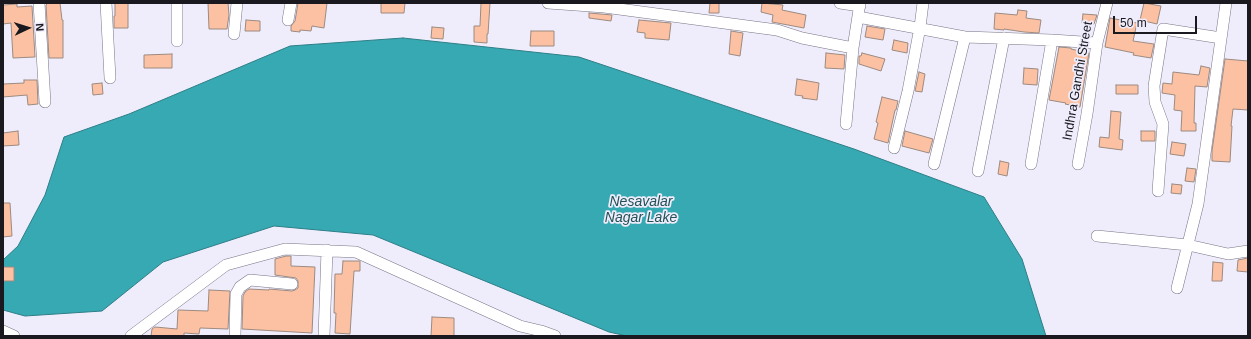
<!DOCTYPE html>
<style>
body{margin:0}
#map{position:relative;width:1251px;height:339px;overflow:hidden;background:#efedfc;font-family:Helvetica,sans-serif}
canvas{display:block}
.frame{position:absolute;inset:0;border:4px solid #1a191f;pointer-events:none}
.north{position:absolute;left:8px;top:8px;width:40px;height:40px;-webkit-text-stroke:3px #efedfc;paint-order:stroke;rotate:86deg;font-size:11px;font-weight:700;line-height:16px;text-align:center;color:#1a191f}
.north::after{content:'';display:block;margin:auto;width:14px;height:18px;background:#1a191f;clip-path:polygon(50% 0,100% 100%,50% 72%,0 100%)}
.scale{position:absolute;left:1113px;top:16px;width:84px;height:18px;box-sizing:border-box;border:2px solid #1a191f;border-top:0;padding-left:5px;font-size:12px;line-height:14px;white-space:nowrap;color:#1a191f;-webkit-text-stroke:3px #efedfc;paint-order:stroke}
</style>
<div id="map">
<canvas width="1251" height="339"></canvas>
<div class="frame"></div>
<div class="north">N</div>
<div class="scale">50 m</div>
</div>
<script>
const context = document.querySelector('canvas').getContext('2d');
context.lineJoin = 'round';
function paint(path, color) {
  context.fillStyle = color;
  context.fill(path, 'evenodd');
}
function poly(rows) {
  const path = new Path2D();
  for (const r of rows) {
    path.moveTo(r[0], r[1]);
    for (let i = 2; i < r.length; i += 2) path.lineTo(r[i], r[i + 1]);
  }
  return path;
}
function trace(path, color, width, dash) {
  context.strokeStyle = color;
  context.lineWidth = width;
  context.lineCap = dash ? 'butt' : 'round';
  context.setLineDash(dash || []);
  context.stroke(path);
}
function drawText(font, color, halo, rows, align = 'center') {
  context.font = font + ' Helvetica,sans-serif';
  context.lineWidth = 3.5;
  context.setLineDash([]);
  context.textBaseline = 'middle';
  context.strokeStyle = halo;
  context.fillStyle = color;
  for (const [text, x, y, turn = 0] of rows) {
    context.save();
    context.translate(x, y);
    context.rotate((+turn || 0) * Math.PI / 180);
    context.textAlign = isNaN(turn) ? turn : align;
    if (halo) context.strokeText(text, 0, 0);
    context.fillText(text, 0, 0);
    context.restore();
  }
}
const water = poly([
 [403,38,579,57,854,149,984,197,1022,259,1046,336,627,336,609,332,373,235,274,226,163,262,102,311,25,316,3,310,3,260,18,246,45,195,64,137,129,114,290,46,403,38]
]);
paint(water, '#36a9b3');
trace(water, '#2e7e87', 1);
const building = poly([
 [47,3,60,3,62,20,63,20,63,58,49,58,46,5,47,4,47,3],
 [115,3,128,3,128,28,114,28,114,16,115,16,115,3],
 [208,3,228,3,229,15,227,29,209,29,208,3],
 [298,3,327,3,324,28,312,26,311,31,300,30,300,32,291,31,291,26,295,21,298,3],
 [381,3,405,3,404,13,381,13,381,3],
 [481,3,490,3,488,34,487,34,487,43,474,42,474,26,480,26,481,3],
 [710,3,719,3,719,13,709,13,710,3],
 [762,3,783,5,782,10,806,15,804,28,772,22,773,15,761,12,762,3],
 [1144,3,1161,6,1157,24,1140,20,1144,3],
 [17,4,17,7,32,6,35,57,13,58,11,23,3,24,3,5,17,4],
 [1018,10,1027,11,1026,18,1041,20,1039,33,1024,32,1004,29,1004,30,994,29,995,13,1017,15,1018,10],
 [589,13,612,15,611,21,589,18,589,13],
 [1083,14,1097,15,1094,24,1082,23,1083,14],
 [1110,18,1137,23,1133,41,1154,44,1151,58,1133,55,1134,53,1105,47,1110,18],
 [246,20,260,21,260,31,245,31,246,20],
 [639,20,671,23,669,40,645,38,645,33,637,32,639,20],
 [867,26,885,29,883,40,865,37,867,26],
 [432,27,444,28,443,39,431,38,432,27],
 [531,31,554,31,554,46,530,46,531,31],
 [731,31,743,33,740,56,729,54,731,31],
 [894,40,908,43,907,53,892,50,894,40],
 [1059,47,1071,48,1071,49,1089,53,1080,107,1065,104,1066,103,1049,100,1059,47],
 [826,53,845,55,844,69,825,68,826,53],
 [862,53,885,59,881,71,859,64,859,56,861,56,862,53],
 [172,54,172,68,144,68,144,55,172,54],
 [1225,59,1248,61,1248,110,1233,109,1231,126,1232,126,1230,162,1212,161,1212,151,1225,59],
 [1201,66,1210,68,1207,87,1195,86,1194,123,1196,123,1196,131,1181,131,1182,111,1174,110,1175,95,1162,93,1163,83,1172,84,1173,72,1199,75,1201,66],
 [1024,68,1038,69,1037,85,1023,84,1024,68],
 [919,72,925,74,922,92,915,91,919,72],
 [797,79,819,83,817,100,802,98,803,96,795,95,797,79],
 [24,80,37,80,38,104,28,105,27,95,3,97,3,84,24,83,24,80],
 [102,83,103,94,93,95,92,84,102,83],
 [1116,85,1138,85,1138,94,1116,94,1116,85],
 [882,97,898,101,896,110,895,110,888,143,874,139,878,123,876,122,882,97],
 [1111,111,1121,112,1119,139,1123,140,1122,150,1099,147,1100,137,1109,138,1111,111],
 [18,131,19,145,3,146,3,133,18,131],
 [905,131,933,139,929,153,902,146,905,131],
 [1141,131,1155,131,1155,141,1141,141,1141,131],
 [1172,142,1186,144,1184,156,1170,154,1172,142],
 [1000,161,1009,163,1007,176,998,174,1000,161],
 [1187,168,1196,169,1194,182,1185,181,1187,168],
 [1172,184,1182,185,1181,194,1171,193,1172,184],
 [3,203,10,203,12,236,3,237,3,203],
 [286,256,291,256,291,266,315,267,312,333,242,329,243,296,245,292,249,289,269,290,269,289,292,291,295,290,298,288,298,281,296,278,275,275,275,259,286,256],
 [1248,258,1248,272,1237,271,1238,260,1248,258],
 [343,261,360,261,360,271,354,271,350,334,335,333,336,313,334,313,335,274,342,274,343,261],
 [1213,262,1223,263,1222,281,1212,281,1213,262],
 [3,267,14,267,14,281,3,281,3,267],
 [209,290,230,291,228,329,200,328,199,334,184,333,184,336,151,336,152,329,155,327,177,329,178,310,208,311,209,290],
 [432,317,454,318,454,336,431,336,432,317]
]);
paint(building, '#fcc1a2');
trace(building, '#9c8a80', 1);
const minor = poly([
 [39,3,45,102],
 [106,3,110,78],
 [177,3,177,41],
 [548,3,604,7,777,30,802,38,853,48],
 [840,3,860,6],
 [858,17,965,37,1052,40,1097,43],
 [288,20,291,3],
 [234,34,237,3],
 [846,124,853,48,860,3],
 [894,148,908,91,920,27,923,3],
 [934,164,965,37],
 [1031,164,1052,40],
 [1078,164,1087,114,1097,43,1107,3],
 [978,171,1004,38],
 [1158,191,1163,124,1155,102,1154,86,1163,29,1221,38],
 [1097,236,1188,245,1228,254,1248,251],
 [1177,288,1198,204,1226,3],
 [3,331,14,336],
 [131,336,226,265,285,249,356,252,520,326,541,331,555,336],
 [235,336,236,294,240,287,250,280,292,284],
 [324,336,327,250]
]);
trace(minor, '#787586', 12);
trace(minor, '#fff', 11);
drawText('13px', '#1a191f', '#efedfc', [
 ["Indhra Gandhi Street",1078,81,-80]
]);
drawText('italic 14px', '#225256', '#efedfc', [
 ["Nesavalar",641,202],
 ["Nagar Lake",641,218]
]);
</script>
